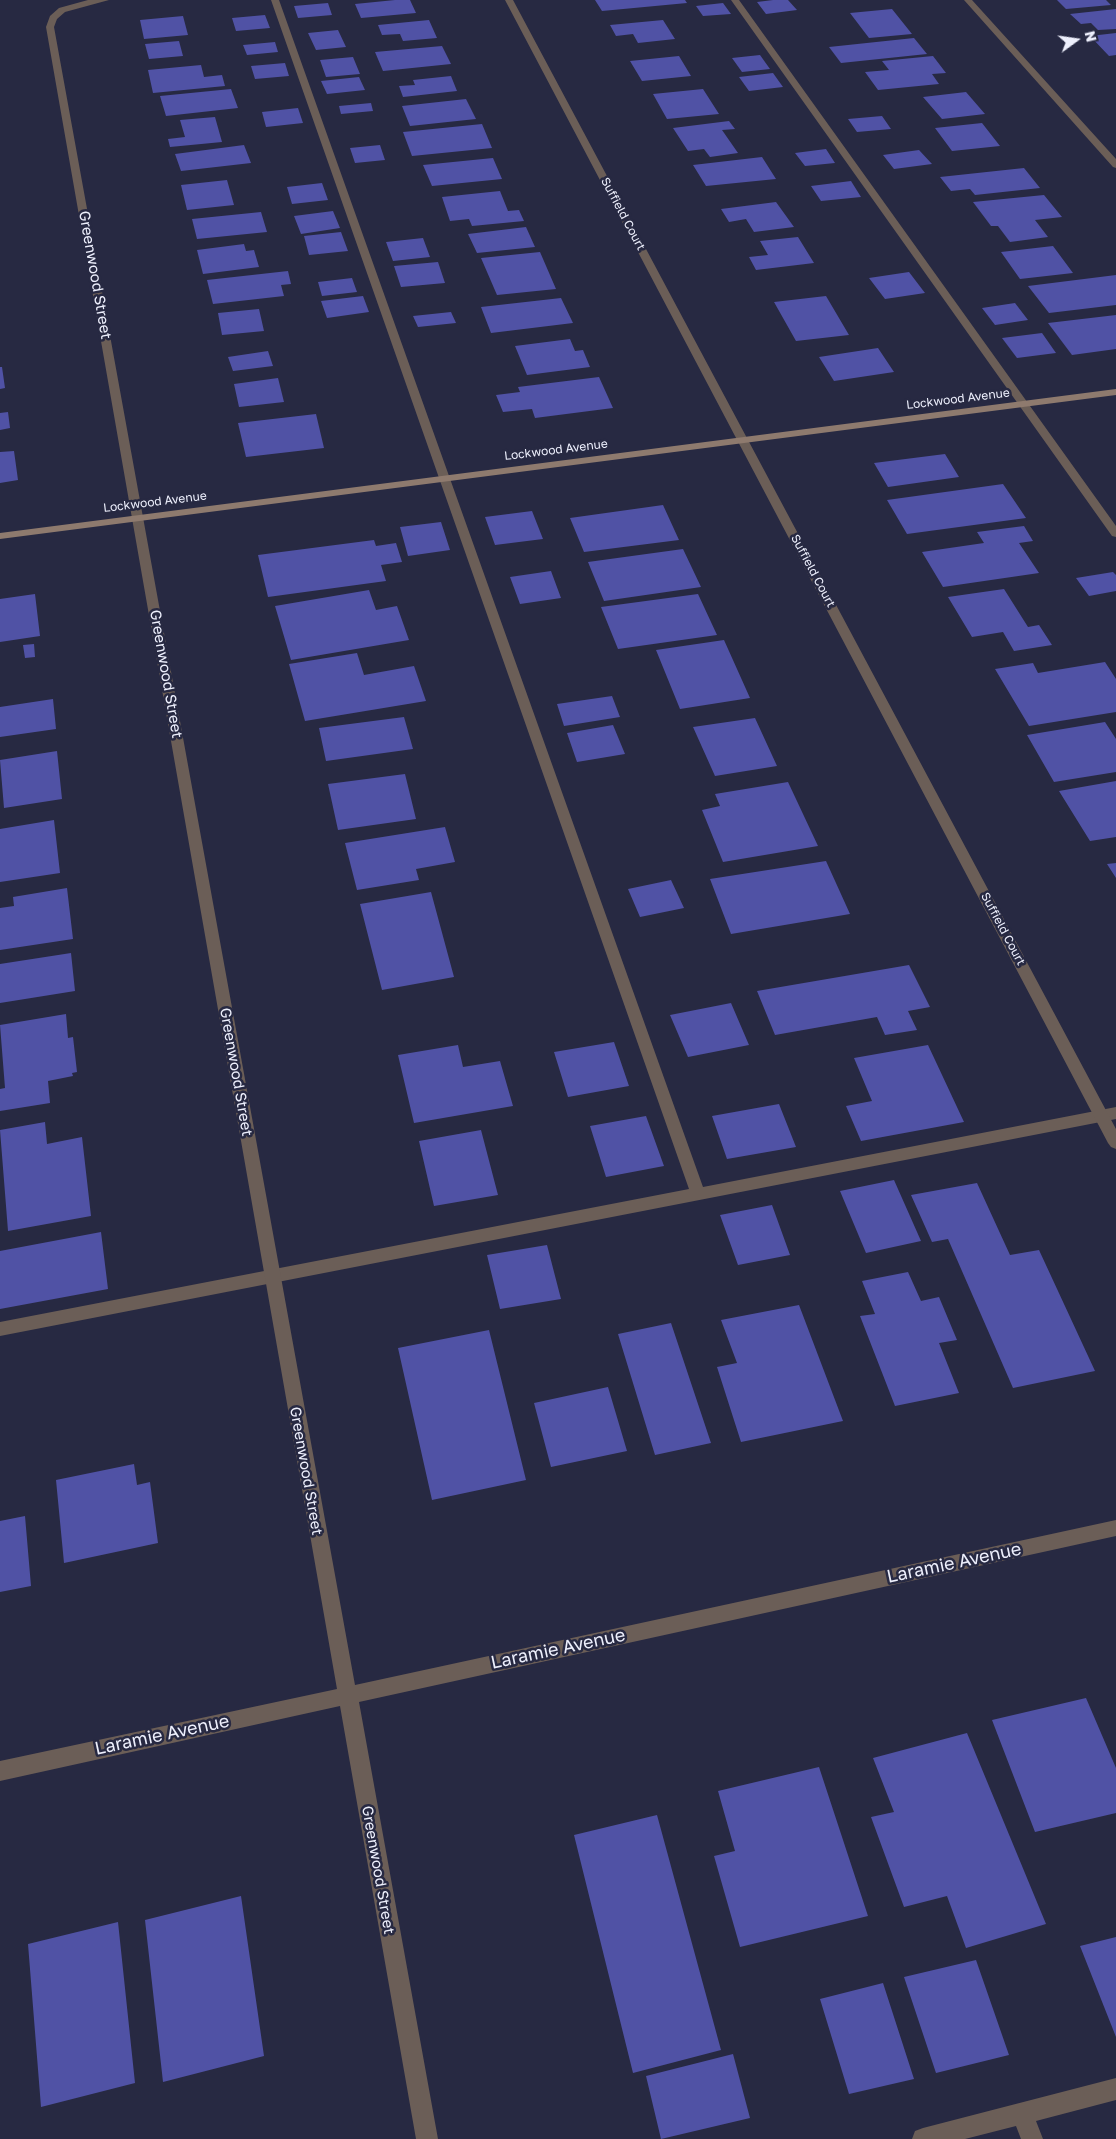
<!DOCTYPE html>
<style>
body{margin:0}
#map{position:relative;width:1116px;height:2139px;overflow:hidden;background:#272942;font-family:"Golos Text",sans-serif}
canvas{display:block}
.north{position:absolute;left:1051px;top:15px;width:50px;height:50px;-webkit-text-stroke:4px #272942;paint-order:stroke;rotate:76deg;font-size:14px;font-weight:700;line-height:20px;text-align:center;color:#edeffc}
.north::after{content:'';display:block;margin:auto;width:18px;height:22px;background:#edeffc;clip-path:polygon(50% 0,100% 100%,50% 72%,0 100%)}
</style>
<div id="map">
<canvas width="1116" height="2139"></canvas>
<div class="north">N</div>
</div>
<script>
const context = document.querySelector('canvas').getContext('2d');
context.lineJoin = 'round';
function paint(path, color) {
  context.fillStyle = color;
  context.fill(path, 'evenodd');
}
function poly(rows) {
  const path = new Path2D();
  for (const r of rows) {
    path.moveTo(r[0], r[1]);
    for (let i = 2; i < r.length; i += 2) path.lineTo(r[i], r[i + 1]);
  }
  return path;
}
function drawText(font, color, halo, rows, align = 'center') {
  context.font = font + ' "Golos Text",sans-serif';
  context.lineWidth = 5;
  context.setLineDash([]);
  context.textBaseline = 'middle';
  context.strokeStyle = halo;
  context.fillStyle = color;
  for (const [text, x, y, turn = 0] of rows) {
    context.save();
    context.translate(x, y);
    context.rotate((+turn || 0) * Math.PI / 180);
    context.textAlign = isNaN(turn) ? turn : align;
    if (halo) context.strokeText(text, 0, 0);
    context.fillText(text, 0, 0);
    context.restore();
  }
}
paint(poly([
 [395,0,410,0,416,13,361,18,355,4],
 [595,0,685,0,687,3,602,11],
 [773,0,788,0,797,10,766,14,757,2],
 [1057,0,1106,0,1111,5,1066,9],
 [328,3,332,15,298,18,294,6],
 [723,3,731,14,703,16,696,6],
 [892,9,912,34,869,38,850,13],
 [1116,9,1116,29,1098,30,1091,23,1081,24,1070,14],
 [265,15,270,28,236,31,232,18],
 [183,16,188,35,144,39,140,20],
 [429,20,437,38,403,41,400,34,382,35,378,25],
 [663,20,675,39,638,43,633,34,616,36,610,25],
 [338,30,346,47,316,50,308,33],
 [1116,33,1116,55,1109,56,1090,36],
 [914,38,927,54,841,63,829,47],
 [179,41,183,56,149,59,145,44],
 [275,42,278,52,247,55,243,45],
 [442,46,451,64,383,71,375,52],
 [760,55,770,69,742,72,732,58],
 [679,56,691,76,642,81,630,61],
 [933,56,946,73,932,74,939,84,878,90,865,72,889,70,882,61],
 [353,57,360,74,326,77,320,60],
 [285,63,289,76,255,79,251,66],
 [201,65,204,77,222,75,225,86,153,93,148,70],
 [773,73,783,87,749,91,739,77],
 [451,76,457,91,403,97,399,86,415,85,413,80],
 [359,77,365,90,327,94,321,81],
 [231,89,238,108,166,116,160,96],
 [703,89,719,114,667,119,653,94],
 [966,92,985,114,942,119,923,97],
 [466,99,476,119,410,126,402,106],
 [371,103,373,111,341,114,339,106],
 [298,108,303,123,266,127,262,112],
 [882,116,891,129,857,132,848,119],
 [215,117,222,142,170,147,168,139,185,137,180,120],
 [729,121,735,129,722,130,738,153,710,157,704,149,688,151,673,128],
 [982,123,1000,146,952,151,935,128],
 [482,124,492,148,412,156,403,132],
 [244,145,251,163,181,171,175,154],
 [380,145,385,160,355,163,350,148],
 [826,149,835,163,805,166,795,153],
 [919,150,932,164,894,169,883,155],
 [762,157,776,179,706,186,693,165],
 [493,158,502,179,432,186,423,165],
 [1024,168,1040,188,975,195,970,189,951,191,940,177],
 [227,180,234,205,187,210,181,185],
 [851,181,861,197,821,201,811,186],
 [322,183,328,200,292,204,287,187],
 [500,191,508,211,519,210,524,221,472,226,469,219,450,221,442,197],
 [1044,195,1062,217,1035,220,1048,237,1010,242,998,226,991,226,973,202],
 [776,202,794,227,754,232,746,219,729,222,721,209],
 [333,211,340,228,301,234,294,216],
 [261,212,267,232,197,239,192,219],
 [526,227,535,247,477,253,468,234],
 [341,232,348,251,309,255,304,236],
 [798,237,814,263,756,270,749,257,768,255,760,241],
 [423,238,430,257,393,261,386,242],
 [244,244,246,251,254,250,259,267,203,274,197,250],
 [1053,246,1073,273,1020,279,1001,252],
 [540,252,556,289,497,295,481,258],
 [438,262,445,283,401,287,394,266],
 [288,271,291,284,281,285,284,296,213,304,207,280],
 [909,272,925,293,885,299,869,278],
 [1116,275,1116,305,1049,313,1028,286],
 [352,278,357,292,322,296,318,282],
 [363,296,369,312,327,318,321,301],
 [826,296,849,335,796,341,774,302],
 [561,298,573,323,491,333,481,307],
 [1015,303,1028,320,995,325,982,308],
 [259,309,264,331,222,335,218,313],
 [451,312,456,323,418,327,413,316],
 [1116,315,1116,349,1072,355,1048,323],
 [1042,333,1056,353,1017,358,1002,338],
 [570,339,575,351,583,350,590,367,527,375,515,346],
 [878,348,894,372,834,381,819,357],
 [268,351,273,366,233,371,228,357],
 [0,367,2,367,5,388,0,389],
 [599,377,613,408,535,418,532,409,503,412,496,395,520,392,518,387],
 [278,378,284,402,239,407,234,384],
 [8,412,10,428,0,430,0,413],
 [316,414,324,448,246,457,238,423],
 [14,451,18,480,0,483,0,452],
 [945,454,959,477,888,487,874,463],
 [1003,484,1026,518,907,534,887,500],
 [663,505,679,540,584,552,570,518],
 [532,511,543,539,495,545,485,517],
 [441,522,450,550,408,556,400,527],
 [1024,526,1033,541,1019,543,1039,573,943,587,922,552,984,543,977,532],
 [374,540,376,546,396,543,402,562,381,565,386,581,268,597,258,555],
 [683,549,701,587,604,601,588,562],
 [551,571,561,598,520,604,510,577],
 [1113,572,1116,575,1116,591,1089,596,1076,578],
 [1004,589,1028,627,1039,625,1052,645,1014,651,1003,632,972,637,948,597],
 [369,590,376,610,397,606,409,640,291,660,275,606],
 [35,594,40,636,0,642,0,599],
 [698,594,717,635,618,649,601,607],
 [724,640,750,698,680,709,656,650],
 [34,644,35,657,25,658,23,645],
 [357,653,364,675,414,666,426,701,305,721,289,664],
 [1105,662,1116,679,1116,712,1029,726,995,669,1033,663,1038,673],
 [612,696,620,717,564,726,557,704],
 [53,699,56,729,0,737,0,707],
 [404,717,413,749,326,761,319,728],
 [755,718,777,766,715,776,693,727],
 [1105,722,1116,739,1116,772,1054,782,1027,735],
 [613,725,625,754,577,762,567,733],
 [57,751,62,799,4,808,0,760],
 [405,774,416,819,338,830,328,784],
 [1116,781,1116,837,1090,841,1059,791],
 [788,782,818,846,723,862,702,810,720,806,715,794],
 [54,820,60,873,0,882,0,829],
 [445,827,455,862,416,869,419,880,357,890,345,843],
 [826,861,850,914,731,934,710,879],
 [1116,863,1116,878,1107,864],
 [671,880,684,908,640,917,628,889],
 [67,888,73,939,0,950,0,908,14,906,13,897],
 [431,892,454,977,382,990,360,904],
 [71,953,75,991,0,1003,0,964],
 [909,965,930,1007,908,1011,917,1030,885,1035,877,1017,775,1035,757,991],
 [731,1003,749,1045,688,1057,670,1015],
 [66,1014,68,1038,73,1037,77,1072,72,1073,73,1076,48,1081,50,1103,0,1111,0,1089,5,1088,0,1025],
 [614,1042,629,1086,568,1097,554,1052],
 [458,1045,463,1067,500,1061,513,1106,414,1123,398,1055],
 [928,1045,964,1122,861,1141,846,1106,872,1101,854,1058],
 [779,1104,796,1147,727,1159,712,1116],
 [646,1116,664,1166,606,1177,590,1126],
 [45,1122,47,1144,82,1137,91,1216,8,1231,0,1130],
 [481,1130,498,1195,434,1206,419,1141],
 [894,1180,921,1241,866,1253,840,1191],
 [977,1183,1010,1255,1039,1250,1095,1371,1013,1388,948,1239,932,1242,911,1195],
 [772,1205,790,1255,738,1265,720,1215],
 [101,1232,108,1289,0,1309,0,1251],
 [547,1245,561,1299,500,1309,487,1255],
 [908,1272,921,1301,939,1297,957,1340,939,1343,959,1393,895,1406,860,1316,875,1314,862,1281],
 [799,1305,843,1421,741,1442,717,1367,737,1363,721,1320],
 [671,1323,711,1443,655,1455,618,1334],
 [489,1330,526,1480,432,1500,398,1348],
 [608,1387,627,1451,551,1467,534,1403],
 [134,1464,137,1485,150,1482,158,1543,64,1563,56,1480],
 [25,1516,31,1586,0,1592,0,1521],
 [1086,1698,1116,1768,1116,1813,1035,1832,992,1720],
 [967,1733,1046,1924,966,1948,947,1896,904,1907,871,1817,894,1812,873,1758],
 [819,1767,868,1916,740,1947,714,1856,735,1851,718,1791],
 [657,1815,721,2050,633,2073,574,1835],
 [241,1896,264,2056,163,2082,145,1920],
 [118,1922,135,2083,41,2107,28,1944],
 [1116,1937,1116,2037,1080,1946],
 [976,1960,1009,2055,936,2073,904,1977],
 [883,1983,914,2079,849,2094,820,1999],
 [733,2054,750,2118,661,2139,646,2076]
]), '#5052a5');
paint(poly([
 [271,0,279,0,703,1187,1116,1107,1116,1119,0,1336,0,1322,689,1189,271,0],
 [731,0,739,0,1116,526,1116,537,1112,536,731,0],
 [1116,2078,1116,2100,1036,2121,1043,2139,1021,2139,1016,2126,965,2139,912,2139,915,2131,923,2128,1116,2078]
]), '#6b5e57');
paint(poly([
 [88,0,109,0,65,12,57,19,54,27,355,1685,1116,1520,1116,1536,359,1702,438,2139,416,2139,340,1706,0,1781,0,1761,337,1689,46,27,50,16,59,8,88,0],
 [505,0,513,0,1116,1129,1116,1149,1111,1147,1108,1143,505,0],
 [964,0,972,0,1116,159,1116,168,1113,167,964,0]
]), '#6b5e57');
paint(poly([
 [1116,389,1116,395,0,539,0,533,1116,389]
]), '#8e7a6e');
drawText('12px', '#edeffc', '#272942', [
 ["Suffield Court",623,214,62],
 ["Lockwood Avenue",958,399,-7],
 ["Lockwood Avenue",556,450,-7],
 ["Lockwood Avenue",155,502,-7],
 ["Suffield Court",813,571,62],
 ["Suffield Court",1003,929,62]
]);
drawText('15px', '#edeffc', '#272942', [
 ["Greenwood Street",95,275,80],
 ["Greenwood Street",166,674,80],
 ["Greenwood Street",236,1072,80],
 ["Greenwood Street",306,1471,80],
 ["Greenwood Street",378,1870,80]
]);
drawText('18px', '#edeffc', '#272942', [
 ["Laramie Avenue",954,1563,-12],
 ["Laramie Avenue",558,1649,-12],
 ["Laramie Avenue",162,1735,-12]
]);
</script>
